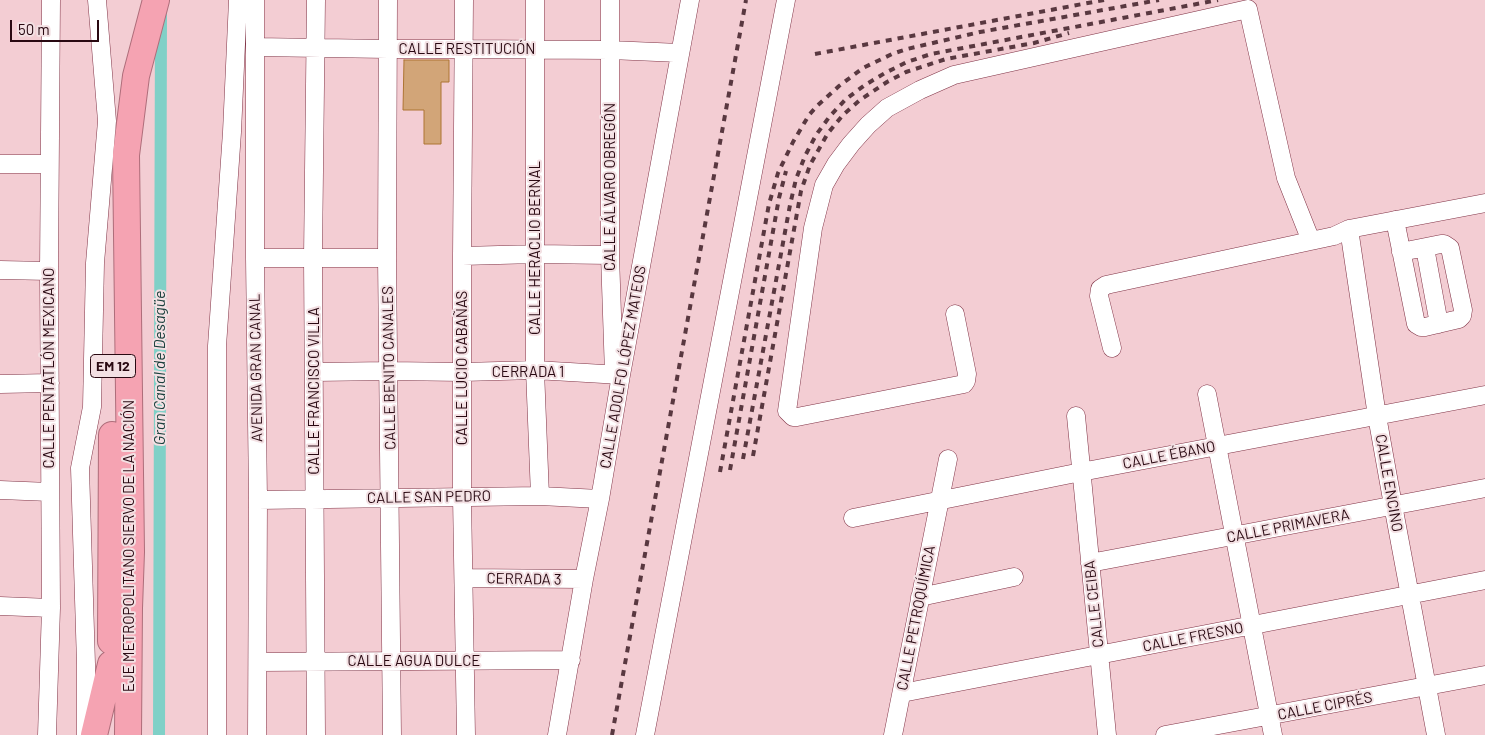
<!DOCTYPE html>
<meta charset="utf-8">
<style>
body{margin:0}
#map{position:relative;width:1485px;height:735px;overflow:hidden;background:#f3cdd3;font-family:Barlow,sans-serif}
canvas{display:block}
.scale{position:absolute;left:10px;top:20px;width:89px;height:22px;box-sizing:border-box;border:2px solid #290912;border-top:0;padding-left:6px;font-size:15px;line-height:18px;white-space:nowrap;color:#290912;-webkit-text-stroke:4px #f3e0e3;paint-order:stroke}
</style>
<div id="map">
<canvas width="1485" height="735"></canvas>
<div class="scale">50 m</div>
</div>
<script>
const context = document.querySelector('canvas').getContext('2d');
context.lineJoin = 'round';
function poly(rows) {
  const path = new Path2D();
  for (const r of rows) {
    path.moveTo(r[0], r[1]);
    for (let i = 2; i < r.length; i += 2) path.lineTo(r[i], r[i + 1]);
  }
  return path;
}
function trace(path, color, width, dash) {
  context.strokeStyle = color;
  context.lineWidth = width;
  context.lineCap = dash ? 'butt' : 'round';
  context.setLineDash(dash || []);
  context.stroke(path);
}
function paint(path, color) {
  context.fillStyle = color;
  context.fill(path, 'evenodd');
}
function drawText(font, color, halo, rows, align = 'center') {
  context.font = font + ' Barlow,sans-serif';
  context.lineWidth = 4;
  context.setLineDash([]);
  context.textBaseline = 'middle';
  context.strokeStyle = halo;
  context.fillStyle = color;
  for (const [text, x, y, turn = 0] of rows) {
    context.save();
    context.translate(x, y);
    context.rotate((+turn || 0) * Math.PI / 180);
    context.textAlign = isNaN(turn) ? turn : align;
    if (halo) context.strokeText(text, 0, 0);
    context.fillText(text, 0, 0);
    context.restore();
  }
}
trace(poly([
 [159,735,161,15]
]), '#80d0c7', 12);
const building = poly([
 [404,60,449,60,449,82,441,82,441,144,424,144,424,110,403,110,404,60]
]);
paint(building, '#d2a578');
trace(building, '#ad7432', 1);
const minor = poly([
 [255,0,255,258,258,500,257,735],
 [316,0,313,257,316,735],
 [388,0,387,258,392,735],
 [464,0,462,256,462,497,466,735],
 [535,0,535,370,540,496],
 [610,0,610,255,614,374],
 [255,47,388,49,464,49,610,50,680,53],
 [0,164,49,164],
 [1395,220,1416,324,1421,327,1425,327,1459,319,1462,316,1463,310,1450,248,1444,244,1441,244,1401,252],
 [1349,229,1377,416,1393,505,1436,735],
 [1425,248,1439,324],
 [462,256,536,254,610,255],
 [255,258,387,258],
 [0,270,49,271],
 [955,314,967,374,966,381,964,384,797,417,793,417,787,411,813,228,824,185,836,164,851,144,868,125,887,108,920,90,954,75,1248,9,1286,178,1311,241],
 [1112,348,1099,296,1100,289,1106,285,1334,236,1349,229,1485,203],
 [314,372,389,371,463,372,535,370,621,375],
 [0,384,50,383],
 [1207,394,1273,735],
 [1076,416,1107,735],
 [0,490,50,492],
 [258,500,540,496,600,499],
 [853,518,1081,472,1485,395],
 [1090,563,1485,488],
 [464,578,584,579],
 [920,597,1014,577],
 [0,606,51,608],
 [258,662,571,660],
 [902,693,1485,580],
 [47,735,51,608,49,271,51,0],
 [86,735,86,664,80,468,92,407,95,263,107,121,97,0],
 [217,735,217,346,232,132,238,0],
 [557,735,584,579,600,499,621,375,690,0],
 [645,735,786,0],
 [893,735,948,459],
 [1165,735,1485,675]
]);
const highway = poly([
 [111,641,112,435],
 [94,735,111,664],
 [128,735,129,608,131,552,126,155,136,76,156,0]
]);
trace(minor, '#813447', 19);
trace(highway, '#ae6d7a', 28);
trace(minor, '#fff', 18);
trace(highway, '#f5a3b2', 26);
trace(poly([
 [815,54,1104,0],
 [753,456,801,191,810,165,828,133,843,115,860,100,887,82,906,72,946,59,1034,43,1069,33],
 [743,459,790,205,796,179,805,156,816,135,830,116,846,99,865,85,885,73,907,62,931,54,1218,0],
 [730,470,779,198,786,171],
 [720,472,769,204,778,173,793,142,809,115,818,105,839,86,863,68,892,54,907,49,980,32,1159,0],
 [612,735,746,0]
]), '#593840', 4, [6, 6]);
for (const [x, y, w] of [
 [113,366,45]
]) {
  const box = new Path2D();
  box.roundRect(x - w / 2, y - 11.5, w, 23, 4);
  context.fillStyle = '#f3e0e3';
  context.fill(box);
  trace(box, '#290912', 1);
}
drawText('bold 14px', '#290912', null, [
 ["EM 12",113,366]
]);
drawText('15px', '#290912', '#f3e0e3', [
 ["CALLE RESTITUCIÓN",467,49],
 ["CALLE ÁLVARO OBREGÓN",610,187,-90],
 ["CALLE HERACLIO BERNAL",535,248,-90],
 ["CALLE ADOLFO LÓPEZ MATEOS",623,367,-80],
 ["CALLE PENTATLÓN MEXICANO",49,368,-90],
 ["AVENIDA GRAN CANAL",256,368,-91],
 ["CALLE BENITO CANALES",389,368,-91],
 ["CALLE LUCIO CABAÑAS",462,368,-90],
 ["CERRADA 1",528,372],
 ["CALLE FRANCISCO VILLA",314,391,-90],
 ["CALLE ÉBANO",1169,455,-11],
 ["CALLE ENCINO",1389,483,80],
 ["CALLE SAN PEDRO",429,497,-1],
 ["CALLE PRIMAVERA",1288,526,-11],
 ["EJE METROPOLITANO SIERVO DE LA NACIÓN",129,546,-90],
 ["CERRADA 3",524,579,1],
 ["CALLE CEIBA",1094,604,-96],
 ["CALLE PETROQUÍMICA",916,618,-79],
 ["CALLE FRESNO",1193,637,-11],
 ["CALLE AGUA DULCE",414,661],
 ["CALLE CIPRÉS",1325,706,-11]
]);
drawText('italic 16px', '#1a403d', '#f3e0e3', [
 ["Gran Canal de Desagüe",160,368,-90]
]);
</script>
